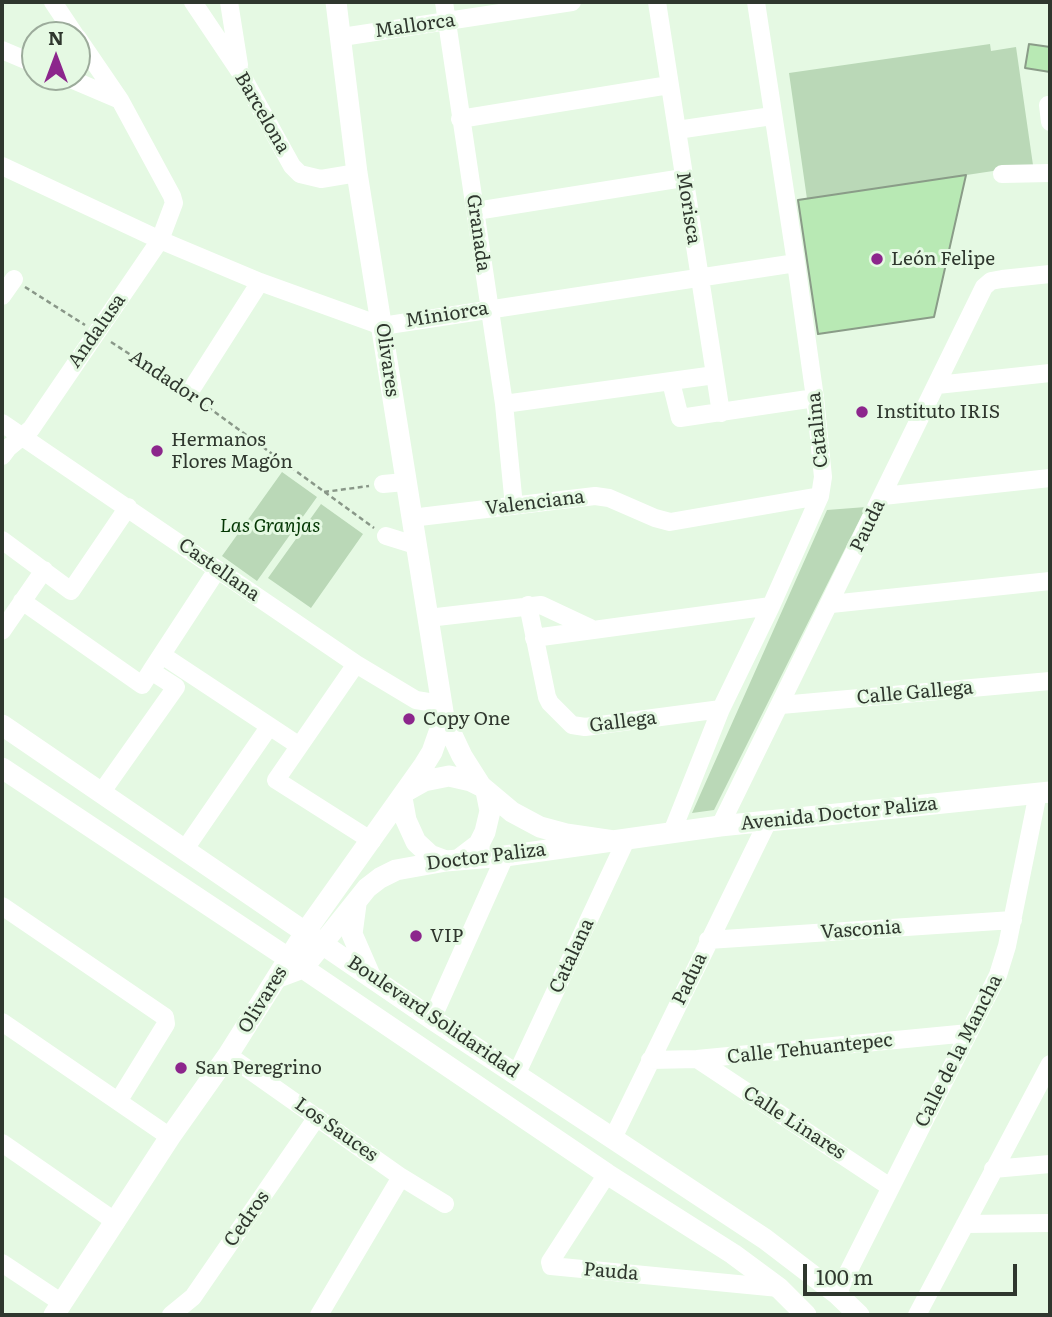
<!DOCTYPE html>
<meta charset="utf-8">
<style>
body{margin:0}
#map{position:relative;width:1052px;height:1317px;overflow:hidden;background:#e5f9e3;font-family:Literata,serif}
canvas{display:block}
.frame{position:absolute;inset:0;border:4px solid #2f372e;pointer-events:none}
.north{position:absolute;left:21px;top:21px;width:70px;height:70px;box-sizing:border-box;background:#e5f9e3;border:2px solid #9cab9b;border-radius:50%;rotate:0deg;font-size:19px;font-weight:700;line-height:28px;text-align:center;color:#2f372e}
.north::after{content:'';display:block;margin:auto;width:24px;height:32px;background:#8c268c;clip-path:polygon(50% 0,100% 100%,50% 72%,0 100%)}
.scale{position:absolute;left:803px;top:1264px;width:214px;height:32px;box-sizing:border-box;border:4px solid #2f372e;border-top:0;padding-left:9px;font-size:21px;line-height:24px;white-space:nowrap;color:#2f372e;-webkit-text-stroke:5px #e5f9e3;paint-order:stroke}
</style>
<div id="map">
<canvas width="1052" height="1317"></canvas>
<div class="frame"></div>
<div class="north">N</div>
<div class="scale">100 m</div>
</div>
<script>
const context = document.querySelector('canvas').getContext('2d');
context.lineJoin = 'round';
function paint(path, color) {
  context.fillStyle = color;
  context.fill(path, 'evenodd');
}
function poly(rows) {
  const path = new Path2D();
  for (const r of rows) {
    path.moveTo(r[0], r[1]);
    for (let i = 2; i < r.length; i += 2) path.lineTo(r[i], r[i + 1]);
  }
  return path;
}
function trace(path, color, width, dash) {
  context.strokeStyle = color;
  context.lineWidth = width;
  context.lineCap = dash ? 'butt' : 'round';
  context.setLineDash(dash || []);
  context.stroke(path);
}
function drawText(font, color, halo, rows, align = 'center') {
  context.font = font + ' Literata,serif';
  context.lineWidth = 6;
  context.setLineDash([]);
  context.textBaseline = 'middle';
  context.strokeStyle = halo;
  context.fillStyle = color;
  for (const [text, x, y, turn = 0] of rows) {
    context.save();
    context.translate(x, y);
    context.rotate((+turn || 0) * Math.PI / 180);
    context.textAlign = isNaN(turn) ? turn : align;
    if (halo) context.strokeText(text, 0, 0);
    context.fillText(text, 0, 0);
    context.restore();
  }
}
paint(poly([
 [990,44,991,51,1016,47,1033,165,807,199,789,73],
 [282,472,317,497,257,581,222,556],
 [321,504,363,534,311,608,268,578],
 [866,507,714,810,692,813,827,510]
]), '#bad8b7');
const building = poly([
 [1029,44,1050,47,1050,72,1025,68,1029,44],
 [966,175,934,317,818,334,798,200,966,175]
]);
paint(building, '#b8e9b4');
trace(building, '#8a9c88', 2);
trace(poly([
 [25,287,85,325],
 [111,342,175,384],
 [201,402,374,528],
 [324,492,369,486]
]), '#899788', 2.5, [5, 3.5]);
trace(poly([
 [53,2,75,35],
 [193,2,240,72,292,166,300,174,321,179,357,173],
 [229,2,239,65],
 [444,2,504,404,514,506],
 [657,2,721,413],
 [342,37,572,2],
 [2,50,35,64],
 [66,77,120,100],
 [1048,105,1050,122],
 [460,119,669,85],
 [677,130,772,116],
 [2,166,160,240,260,282,382,326,796,263],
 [1002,174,1050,173],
 [476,211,683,178],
 [2,296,14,279],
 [671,382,680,418,815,398],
 [937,385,1050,373],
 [189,393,260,282],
 [504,404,715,375],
 [2,423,356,664,416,700,441,704],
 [2,456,8,448,31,429,160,240,174,203,172,196,120,100,77,37],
 [383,484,405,482],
 [883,496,1050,478],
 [411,518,595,496,609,498,655,518,670,522,820,496],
 [386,536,415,545],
 [2,540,71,591,128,507],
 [22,601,142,685,151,671],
 [831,604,1050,581],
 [528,605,547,697,550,703,572,725,585,727,721,709],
 [428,618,541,605,590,628],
 [2,631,44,570],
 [534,638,771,606],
 [162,655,298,745],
 [356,664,276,780,372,841],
 [781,705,1050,681],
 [101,793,176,687,151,671,217,570],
 [720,826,984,287,991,281,1002,279,1050,274],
 [672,832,721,709,771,606,820,496,823,477,815,398,796,263,756,2],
 [185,849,269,727],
 [2,906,165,1017,166,1024,119,1100],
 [708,940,1013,920],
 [432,1019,505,856],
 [2,1022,170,1137],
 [228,1055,401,1177,445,1204],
 [697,1059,890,1187],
 [650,1060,697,1059,969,1033],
 [517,1073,627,838],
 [613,1138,768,821],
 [2,1143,116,1222],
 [993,1169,1050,1164],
 [607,1174,550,1262,551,1266,779,1288],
 [965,1224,1050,1223],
 [2,1263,62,1303],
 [837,1294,998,975,1007,946,1038,793],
 [171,1315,193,1297,317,1117],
 [319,1315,401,1177],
 [917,1315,1050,1064]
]), '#fff', 18);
trace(poly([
 [336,2,357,173,444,718,462,756,481,786,512,812,540,827,566,834,614,841],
 [2,725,432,1019,765,1239,837,1294,859,1315],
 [2,768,303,968,607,1174,733,1254,779,1288,806,1315],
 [408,790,424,781,449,776,471,781,481,786],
 [402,798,406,820,416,842,430,855,446,861],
 [458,860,479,844,485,832,490,811,486,791],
 [356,904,352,934,369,973],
 [279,977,303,968,367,888,380,878,396,870,446,861,505,856,720,826,1050,792],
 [54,1315,170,1137,228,1055,306,931,424,765,432,752,444,718]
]), '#fff', 21);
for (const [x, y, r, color] of [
 [877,259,7,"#8c268c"],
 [862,412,7,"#8c268c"],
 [157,451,7,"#8c268c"],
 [409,719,7,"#8c268c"],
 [416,936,7,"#8c268c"],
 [181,1068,7,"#8c268c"]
]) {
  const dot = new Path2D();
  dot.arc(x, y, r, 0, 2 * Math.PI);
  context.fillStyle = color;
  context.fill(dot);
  trace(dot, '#e5f9e3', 2.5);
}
drawText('19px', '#2f372e', '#e5f9e3', [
 ["Mallorca",415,26,-8],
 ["Barcelona",262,113,60],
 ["Morisca",688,208,81],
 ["Granada",478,233,82],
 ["Miniorca",447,315,-9],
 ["Andalusa",97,331,-55],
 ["Olivares",387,360,82],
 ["Andador C",171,382,34],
 ["Catalina",818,430,-96],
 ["Valenciana",535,503,-7],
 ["Pauda",868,526,-64],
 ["Castellana",219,570,35],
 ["Calle Gallega",915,693,-5],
 ["Gallega",623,722,-7],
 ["Avenida Doctor Paliza",839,814,-6],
 ["Doctor Paliza",486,857,-7],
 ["Vasconia",861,930,-4],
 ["Catalana",572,956,-65],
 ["Padua",690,979,-64],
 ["Olivares",263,1000,-58],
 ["Boulevard Solidaridad",433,1017,34],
 ["Calle Tehuantepec",810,1049,-6],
 ["Calle de la Mancha",959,1051,-63],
 ["Calle Linares",794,1123,33],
 ["Los Sauces",336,1130,35],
 ["Cedros",247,1219,-55],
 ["Pauda",611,1272,5]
]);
drawText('19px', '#2f372e', '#e5f9e3', [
 ["León Felipe",891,259],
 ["Instituto IRIS",876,412],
 ["Hermanos",171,440],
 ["Flores Magón",171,462],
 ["Copy One",423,719],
 ["VIP",430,936],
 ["San Peregrino",195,1068]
], 'left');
drawText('italic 19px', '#033603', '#e5f9e3', [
 ["Las Granjas",270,526]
]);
</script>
